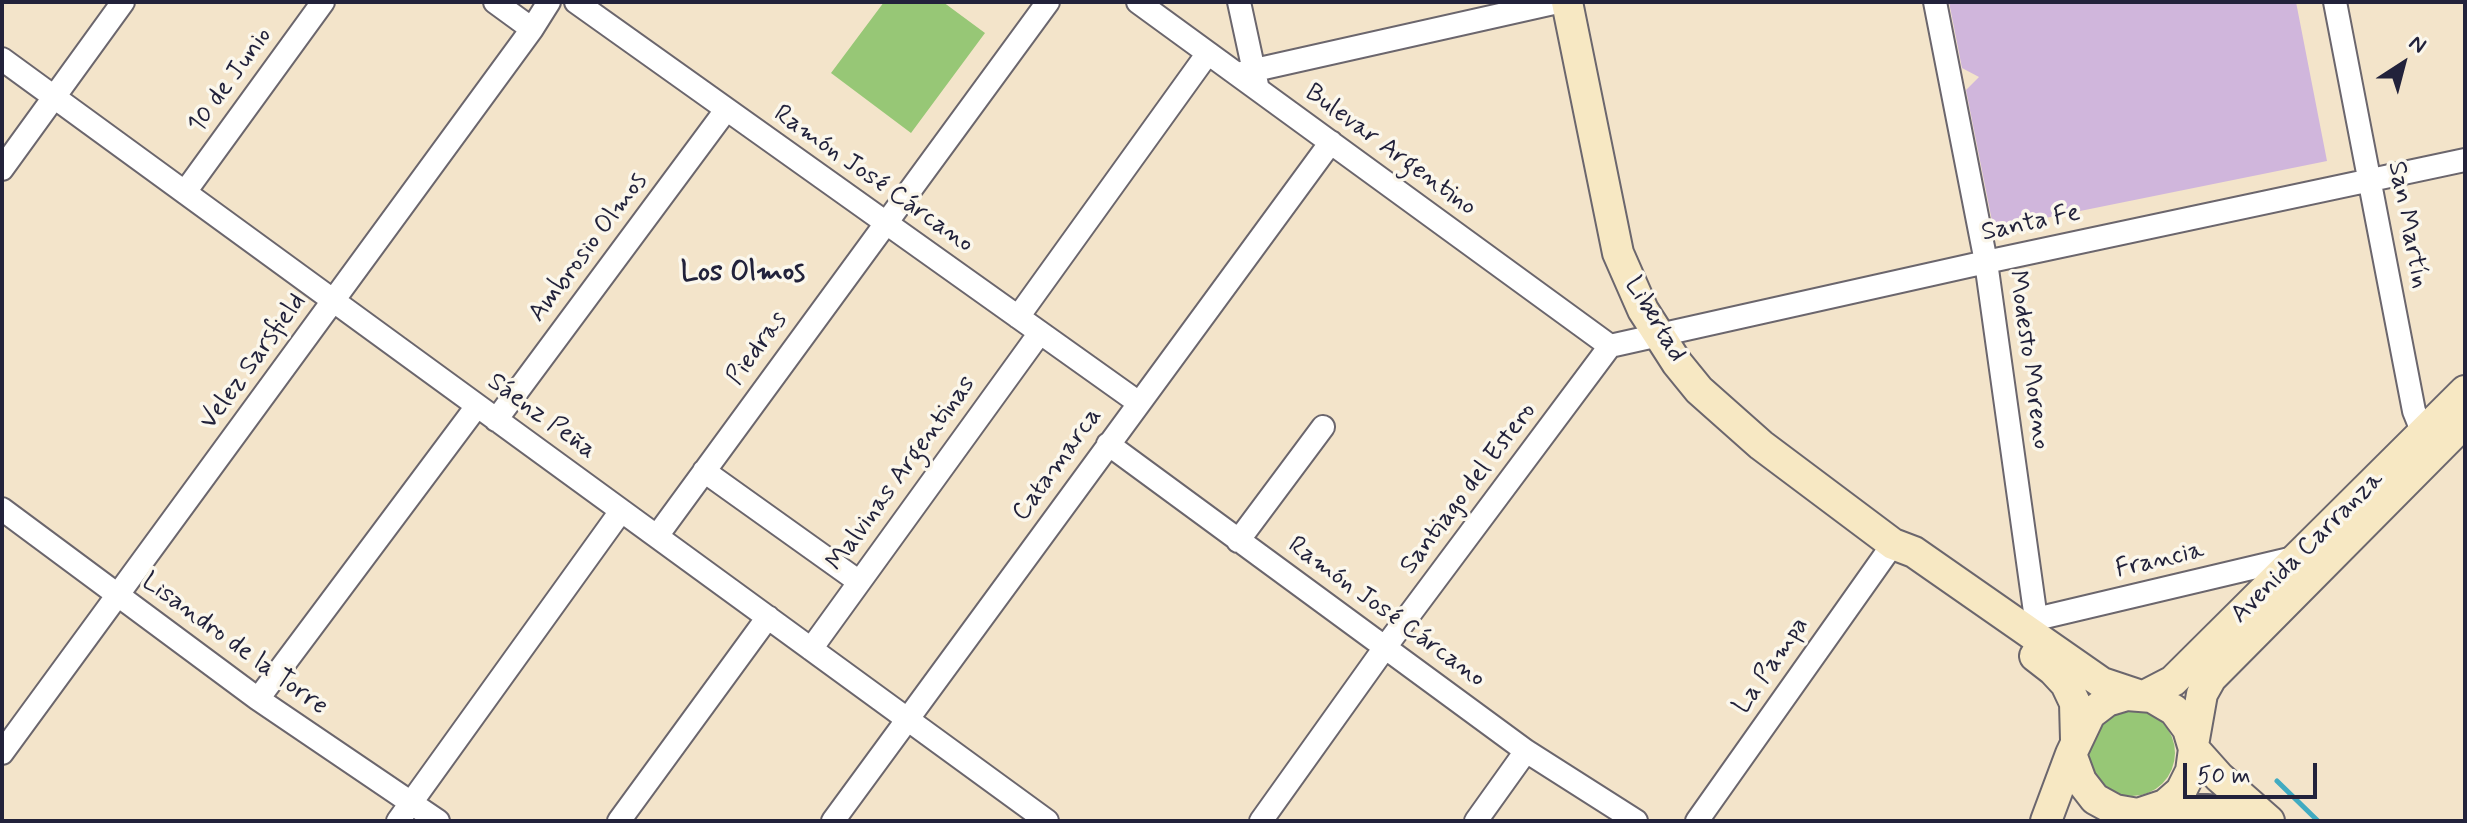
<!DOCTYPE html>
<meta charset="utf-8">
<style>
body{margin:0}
#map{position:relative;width:2467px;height:823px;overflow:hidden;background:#f3e4ca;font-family:Mynerve,sans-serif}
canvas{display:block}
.frame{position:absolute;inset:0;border:4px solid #22223b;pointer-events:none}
.north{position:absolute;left:2363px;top:24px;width:80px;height:80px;-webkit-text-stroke:6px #fbf7ec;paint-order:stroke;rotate:36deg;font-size:22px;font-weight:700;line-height:32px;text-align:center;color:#22223b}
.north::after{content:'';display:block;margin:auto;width:28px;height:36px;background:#22223b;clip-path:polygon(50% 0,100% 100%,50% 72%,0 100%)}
.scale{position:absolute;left:2183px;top:763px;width:134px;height:36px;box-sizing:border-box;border:4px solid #22223b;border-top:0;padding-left:10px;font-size:24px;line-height:28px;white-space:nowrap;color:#22223b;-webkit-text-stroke:6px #fbf7ec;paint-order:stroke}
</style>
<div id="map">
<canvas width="2467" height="823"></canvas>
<div class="frame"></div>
<div class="north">N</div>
<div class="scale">50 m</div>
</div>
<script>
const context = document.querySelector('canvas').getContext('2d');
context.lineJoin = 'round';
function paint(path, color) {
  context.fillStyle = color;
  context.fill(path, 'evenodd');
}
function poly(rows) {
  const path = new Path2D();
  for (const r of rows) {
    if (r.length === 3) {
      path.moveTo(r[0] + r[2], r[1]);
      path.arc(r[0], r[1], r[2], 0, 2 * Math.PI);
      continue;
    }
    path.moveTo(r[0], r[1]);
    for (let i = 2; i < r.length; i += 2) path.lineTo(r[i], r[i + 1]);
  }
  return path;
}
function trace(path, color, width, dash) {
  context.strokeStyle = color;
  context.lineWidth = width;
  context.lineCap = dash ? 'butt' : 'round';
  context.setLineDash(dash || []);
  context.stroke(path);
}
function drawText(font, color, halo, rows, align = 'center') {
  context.font = font + ' Mynerve,sans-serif';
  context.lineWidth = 7;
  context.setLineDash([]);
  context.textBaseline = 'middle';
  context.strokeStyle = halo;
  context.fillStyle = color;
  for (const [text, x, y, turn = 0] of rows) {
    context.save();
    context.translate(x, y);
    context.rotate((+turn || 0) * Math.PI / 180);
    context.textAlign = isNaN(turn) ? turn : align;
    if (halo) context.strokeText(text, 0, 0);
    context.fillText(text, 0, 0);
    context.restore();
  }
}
paint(poly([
 [884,2,943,2,985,33,911,133,831,73],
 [2132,753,43]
]), '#97c776');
trace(poly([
 [2277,781,2318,821]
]), '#41abc1', 5);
paint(poly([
 [1949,2,2296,2,2327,161,2001,227,1992,221,1966,90,1979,77,1962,68]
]), '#d0b6dc');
const minor = poly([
 [495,2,532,29],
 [576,2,1139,403],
 [1138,2,1610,346],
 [1239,2,1257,85],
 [1935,2,1986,262,2036,619,2027,630],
 [2335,2,2414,411,2427,443],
 [2,59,1047,821],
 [1237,74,1558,2],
 [2,169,123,2],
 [185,192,323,2],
 [1018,317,1208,53],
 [1610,346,1986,262,2465,160],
 [496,420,726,110],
 [1108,444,1526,751,1636,821],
 [704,471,858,581],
 [2,509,258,699,438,821],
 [657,536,1048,2],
 [1238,541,1323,427],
 [2036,619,2298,557],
 [811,649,1039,334],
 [258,699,477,406],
 [2,753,532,29,549,2],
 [398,821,621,511],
 [619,821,768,617],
 [833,821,1331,142],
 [1261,821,1386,646,1610,346],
 [1476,821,1526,751],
 [1697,821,1893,544]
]);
const secondary = poly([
 [1567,2,1618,253,1643,310,1677,363,1699,390,1761,445,1893,544,1914,552,2102,683,2138,695],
 [2035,656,2053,670,2066,684,2075,703,2076,740],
 [2127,695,2152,697,2174,710,2188,729,2194,749,2191,771,2181,791,2165,805,2138,814,2115,810,2095,799,2081,781,2071,754,2090,714,2107,701,2127,695],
 [2144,696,2173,681,2465,391],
 [2193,745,2202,694,2211,678,2465,422],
 [2194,749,2219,777,2269,821],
 [2155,810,2208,810,2242,821],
 [2046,821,2071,754]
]);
trace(minor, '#6b666d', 26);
trace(secondary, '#6b666d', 34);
trace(minor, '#fff', 22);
trace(secondary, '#f7e8c3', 30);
drawText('26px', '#22223b', '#fbf7ec', [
 ["10 de Junio",231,81,-54],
 ["Bulevar Argentino",1390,151,36],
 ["Ramón José Cárcano",873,180,35],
 ["Santa Fe",2031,224,-12],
 ["San Martín",2407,225,79],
 ["Ambrosio Olmos",589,248,-53],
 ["Libertad",1654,320,59],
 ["Piedras",758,349,-54],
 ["Modesto Moreno",2028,360,82],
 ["Velez Sarsfield",254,362,-54],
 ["Sáenz Peña",541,417,36],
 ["Catamarca",1058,465,-54],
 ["Malvinas Argentinas",902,474,-54],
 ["Santiago del Estero",1469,489,-53],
 ["Avenida Carranza",2308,548,-45],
 ["Francia",2160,561,-13],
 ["Ramón José Cárcano",1386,613,36],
 ["Lisandro de la Torre",234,645,36],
 ["La Pampa",1772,666,-55]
]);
drawText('bold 28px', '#22223b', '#fbf7ec', [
 ["Los Olmos",743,274]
]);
</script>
